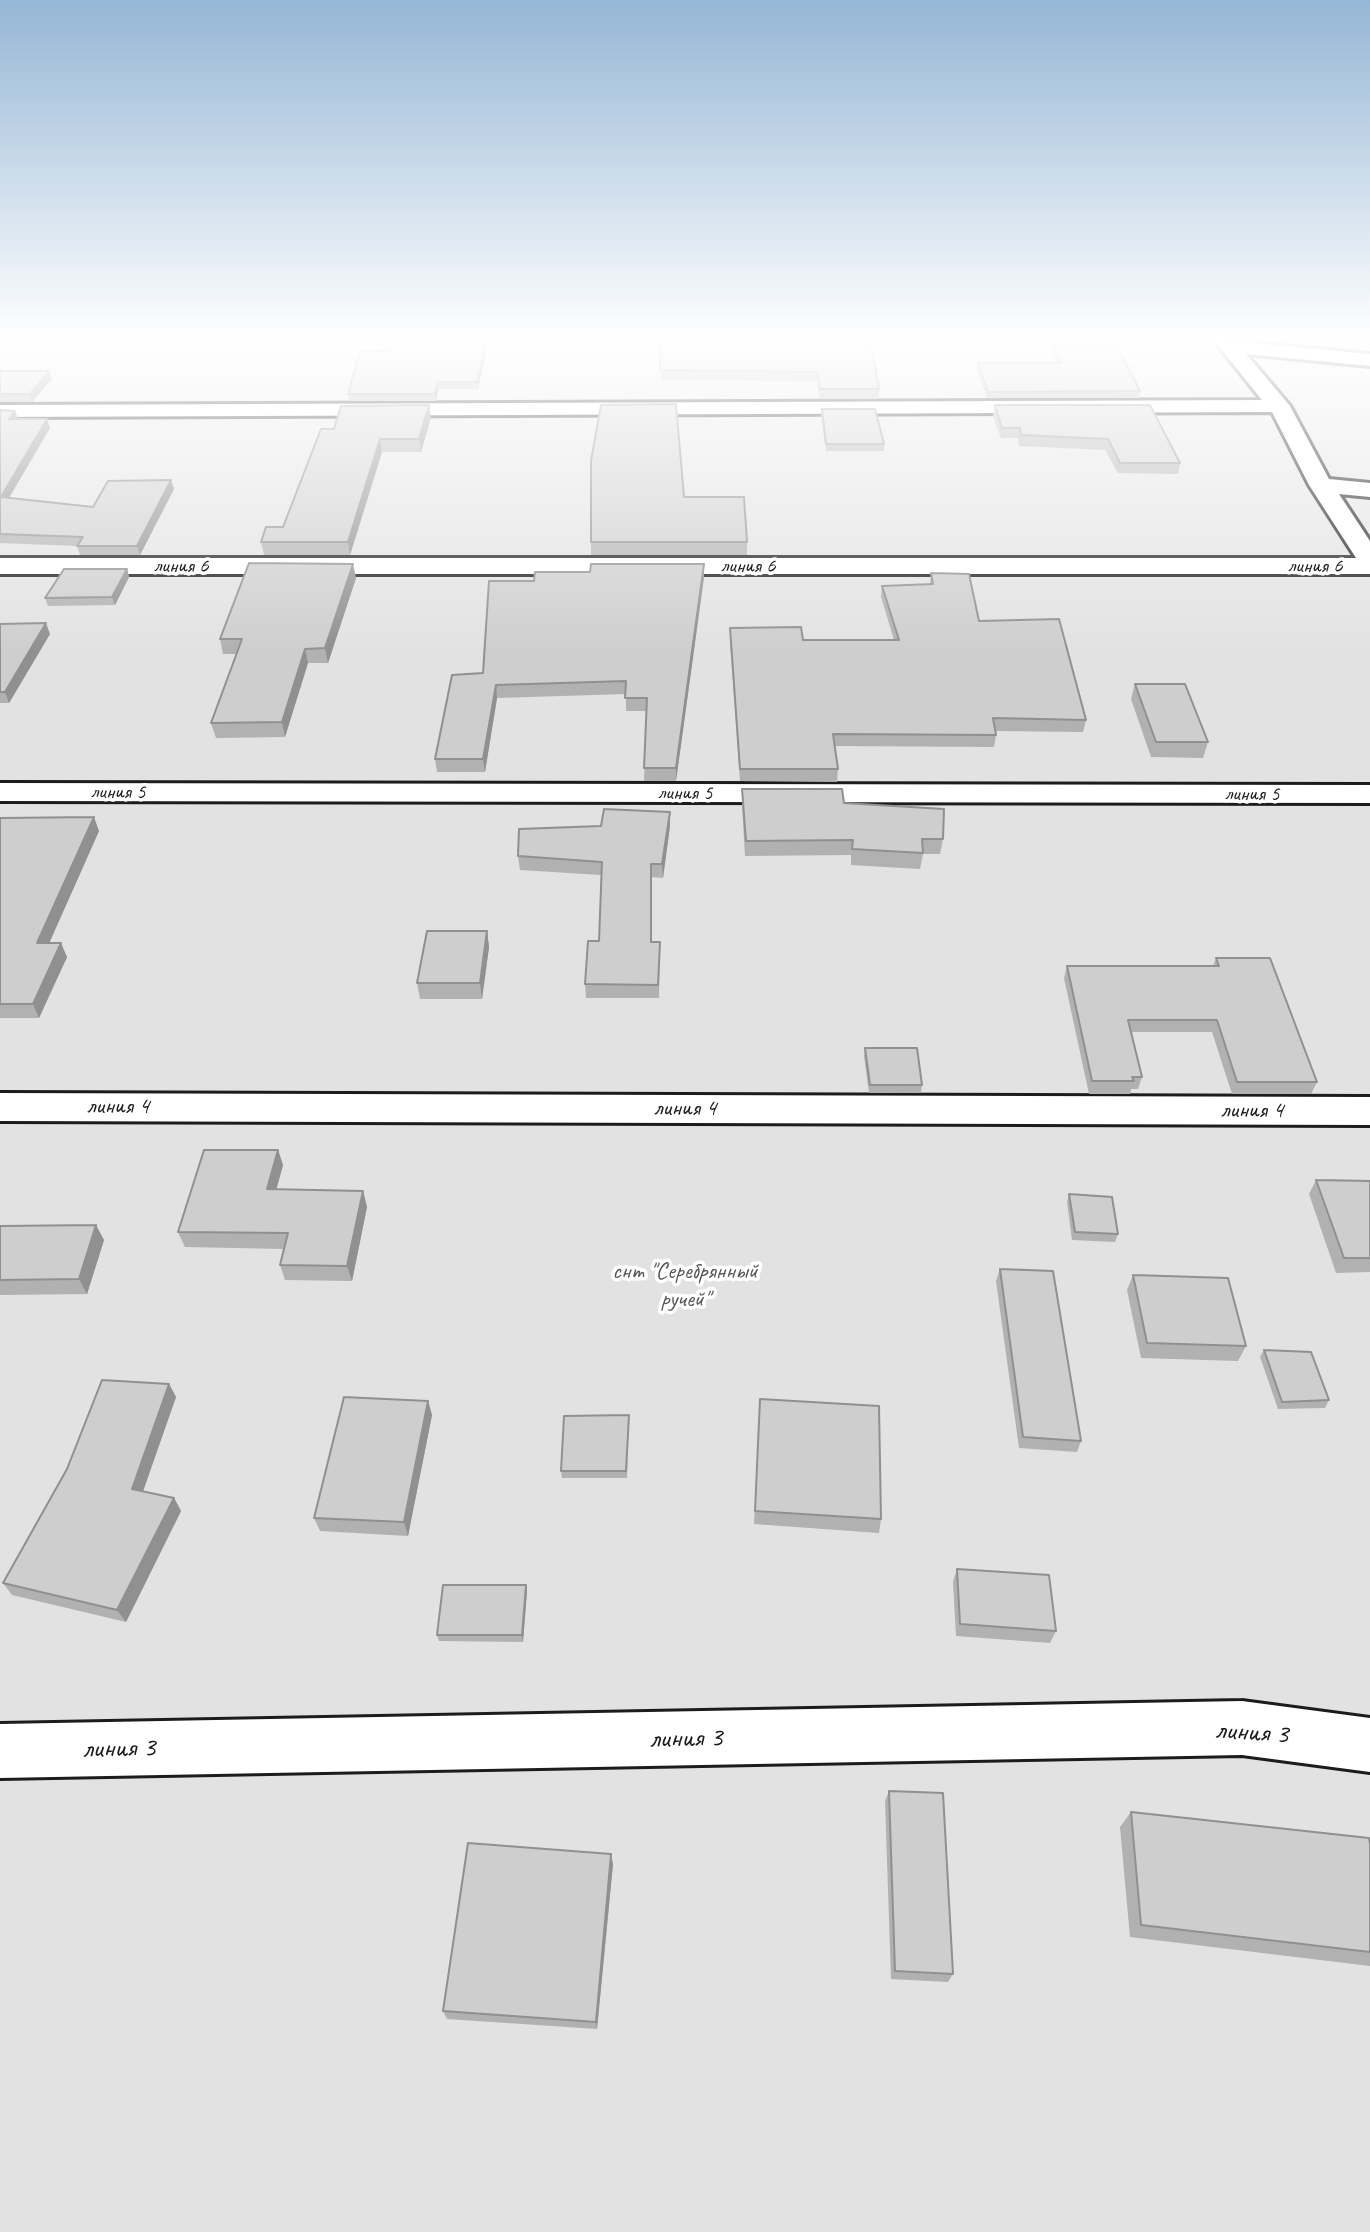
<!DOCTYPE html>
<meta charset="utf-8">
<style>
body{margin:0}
canvas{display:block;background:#fff}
</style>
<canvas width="1370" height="2232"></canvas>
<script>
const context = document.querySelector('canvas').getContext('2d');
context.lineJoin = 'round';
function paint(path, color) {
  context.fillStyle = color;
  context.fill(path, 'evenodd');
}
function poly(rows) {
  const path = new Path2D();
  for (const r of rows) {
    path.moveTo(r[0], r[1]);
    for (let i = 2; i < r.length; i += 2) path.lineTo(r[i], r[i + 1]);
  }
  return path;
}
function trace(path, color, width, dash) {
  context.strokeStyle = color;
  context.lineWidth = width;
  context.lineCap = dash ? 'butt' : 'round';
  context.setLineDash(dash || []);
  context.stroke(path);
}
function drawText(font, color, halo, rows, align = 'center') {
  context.font = font + ' Caveat,sans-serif';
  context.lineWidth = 7;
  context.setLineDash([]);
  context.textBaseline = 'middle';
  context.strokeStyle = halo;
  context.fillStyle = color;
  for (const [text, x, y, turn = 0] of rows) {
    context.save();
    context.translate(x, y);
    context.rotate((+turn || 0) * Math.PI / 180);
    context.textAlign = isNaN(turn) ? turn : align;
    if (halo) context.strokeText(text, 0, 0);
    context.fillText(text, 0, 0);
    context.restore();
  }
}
paint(poly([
 [0,339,1370,339,1370,2232,0,2232]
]), '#e2e2e2');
const street = poly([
 [1213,339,1370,354,1370,366,1246,354,1290,406,1329,479,1370,483,1370,497,1339,494,1370,541,1370,574,0,574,0,558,1356,558,1309,485,1272,412,0,417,0,405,1262,400,1213,339],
 [0,783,1370,785,1370,803,0,801,0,783],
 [0,1093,1370,1097,1370,1125,0,1121,0,1093],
 [1242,1701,1370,1718,1370,1772,1242,1755,0,1778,0,1724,1242,1701]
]);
trace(street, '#1c1c1c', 6);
paint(street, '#fff');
paint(poly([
 [489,339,478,389,439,389,436,401,349,401,348,394],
 [661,339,870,339,879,389,878,399,819,399,817,381,661,380],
 [1054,346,1140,391,1139,398,987,398,977,370,978,363,1057,363,1052,352],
 [0,371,52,379,32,402,0,402],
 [995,405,1150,405,1180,463,1178,474,1118,473,1105,450,1019,446,1018,438,1001,438,993,416],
 [822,409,884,444,884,451,826,451,821,416],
 [0,410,15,411,18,419,47,419,50,428,9,498,93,507,171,480,174,489,140,555,80,555,77,546,0,543],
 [431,418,421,452,382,452,350,555,264,555,261,542,283,527,334,429],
 [684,497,747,542,747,555,591,555,591,542],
 [704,564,704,577,676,781,644,781,647,711,626,711,626,694,497,698,485,772,437,772,435,759,534,581,590,572],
 [127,569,129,577,115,605,48,606,45,598],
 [931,573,979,621,1086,720,1083,732,996,731,996,735,994,747,835,746,838,769,837,782,740,781,730,640,730,628,803,640,894,640,881,597,882,586,930,584],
 [356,578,328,663,308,663,285,737,216,738,211,723,237,654,223,654,220,639],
 [0,624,50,634,9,703,0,703],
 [1135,684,1208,742,1203,758,1151,757,1131,699],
 [742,789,844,803,943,839,940,854,923,854,920,869,851,865,851,855,745,856,742,805],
 [0,818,99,831,49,943,67,957,39,1018,0,1018],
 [670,826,663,878,651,877,651,942,660,942,659,998,586,998,585,984,599,941,601,875,520,870,518,856],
 [487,931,489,947,482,999,420,999,417,983],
 [1216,958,1317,1082,1311,1094,1232,1094,1212,1032,1131,1032,1142,1077,1138,1089,1131,1089,1130,1094,1089,1094,1064,978,1067,966,1213,966],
 [865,1048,922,1085,921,1093,869,1093,864,1056],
 [278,1150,283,1165,276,1190,363,1191,367,1207,352,1281,285,1280,280,1265,284,1249,185,1247,178,1232],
 [1316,1180,1370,1181,1370,1272,1336,1273,1309,1194],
 [1069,1194,1118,1234,1115,1242,1072,1240,1067,1202],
 [0,1226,104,1240,87,1294,0,1295],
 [1000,1269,1081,1441,1077,1452,1019,1448,996,1281],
 [1133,1275,1246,1346,1238,1361,1141,1358,1127,1290],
 [1264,1350,1329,1400,1325,1408,1278,1409,1260,1357],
 [169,1384,176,1397,143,1492,174,1498,181,1511,126,1622,12,1595,3,1583],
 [428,1401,432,1415,408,1536,320,1531,314,1518],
 [759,1413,881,1519,879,1533,754,1524],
 [629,1415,627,1478,562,1478,561,1471],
 [957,1569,1056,1631,1050,1643,956,1636,953,1582],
 [526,1585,527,1591,523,1642,439,1641,437,1635],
 [889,1791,953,1974,948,1982,891,1979,885,1801],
 [1131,1812,1370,1844,1370,1966,1130,1937,1120,1827],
 [613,1864,597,2029,447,2019,443,2011]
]), '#b1b1b1');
paint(poly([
 [487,339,489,339,478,389,477,382],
 [49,371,52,379,32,402,30,394],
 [438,382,439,389,436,401,435,394],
 [429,405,431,418,421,452,419,439],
 [15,411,18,420,9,419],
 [47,419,50,428,4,506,1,497],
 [380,439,382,452,350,555,348,542],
 [171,480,174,489,140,555,137,546],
 [353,564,356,578,328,663,325,648],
 [704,564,704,577,676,781,676,768],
 [127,569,129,577,115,605,112,597],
 [46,623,50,634,9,703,5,692],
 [305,649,308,663,285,737,282,722],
 [496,685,497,698,485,772,483,759],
 [670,812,670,826,663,878,662,864],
 [94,817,99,831,43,957,37,943],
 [487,931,489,947,482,999,480,983],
 [61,943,67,957,39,1018,33,1004],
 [278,1150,283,1165,272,1205,267,1189],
 [363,1191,367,1207,352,1281,347,1266],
 [96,1225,104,1240,87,1294,79,1279],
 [169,1384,176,1397,139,1502,132,1489],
 [428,1401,432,1415,408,1536,404,1522],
 [174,1498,181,1511,126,1622,117,1610],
 [526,1585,527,1591,523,1642,522,1635],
 [611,1854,613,1864,597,2029,596,2022]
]), '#909090');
const building = poly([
 [389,339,487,339,477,382,438,382,435,394,348,394,360,352,387,351,389,339],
 [661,339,870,339,879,389,820,389,817,372,660,370,661,339],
 [1054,346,1117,346,1140,391,988,392,978,363,1061,363,1054,346],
 [0,371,49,371,30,394,0,394,0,371],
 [676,404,684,497,744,497,747,542,591,542,591,461,601,405,676,404],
 [429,405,419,439,380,439,348,542,261,542,266,527,283,527,321,429,334,429,341,406,429,405],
 [995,405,1150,405,1180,463,1120,463,1108,439,1021,435,1020,428,1002,428,995,405],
 [822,409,875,409,884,444,826,444,822,409],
 [0,410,15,411,9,419,47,419,1,497,93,507,108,481,171,480,137,546,77,546,83,537,0,534,0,410],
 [249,563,353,564,325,648,305,649,282,722,211,723,242,639,220,639,249,563],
 [591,564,704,564,676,768,644,768,647,698,625,698,626,681,496,685,483,759,435,759,452,675,483,673,489,581,534,581,535,572,590,572,591,564],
 [64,569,127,569,112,597,45,598,64,569],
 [931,573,969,574,979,621,1059,619,1086,720,993,718,996,735,833,734,838,769,740,769,730,628,801,627,803,640,899,640,882,586,933,584,931,573],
 [46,623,5,692,0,692,0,624,46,623],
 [1135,684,1185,684,1208,742,1156,742,1135,684],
 [742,789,842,789,844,803,944,809,943,839,922,839,923,853,852,849,853,840,746,841,742,789],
 [604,809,670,812,662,864,651,864,651,942,660,942,658,985,585,984,588,941,599,941,602,862,518,856,519,829,601,826,604,809],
 [94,817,37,943,61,943,33,1004,0,1004,0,818,94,817],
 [427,931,487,931,480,983,417,983,427,931],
 [1216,958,1270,958,1317,1082,1237,1082,1217,1020,1128,1020,1142,1077,1132,1077,1134,1081,1092,1081,1067,966,1219,966,1216,958],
 [865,1048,917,1048,922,1085,870,1085,865,1048],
 [204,1150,278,1150,267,1189,363,1191,347,1266,280,1265,288,1233,178,1232,204,1150],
 [1316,1180,1370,1181,1370,1258,1344,1258,1316,1180],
 [1069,1194,1112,1197,1118,1234,1075,1232,1069,1194],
 [96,1225,79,1279,0,1280,0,1226,96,1225],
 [1000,1269,1053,1271,1081,1441,1023,1437,1000,1269],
 [1133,1275,1228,1278,1246,1346,1147,1343,1133,1275],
 [1264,1350,1311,1352,1329,1400,1282,1402,1264,1350],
 [102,1380,169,1384,132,1489,174,1498,117,1610,3,1583,67,1469,102,1380],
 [344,1397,428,1401,404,1522,314,1518,344,1397],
 [760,1399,879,1406,881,1519,755,1511,760,1399],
 [629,1415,626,1471,561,1471,564,1416,629,1415],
 [957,1569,1049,1575,1056,1631,960,1624,957,1569],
 [443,1585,526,1585,522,1635,437,1635,443,1585],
 [889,1791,943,1793,953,1974,895,1971,889,1791],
 [1131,1812,1369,1838,1370,1844,1370,1952,1141,1925,1131,1812],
 [468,1843,611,1854,596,2022,443,2011,468,1843]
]);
paint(building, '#cecece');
trace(building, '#909090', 2);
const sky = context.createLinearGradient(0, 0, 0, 652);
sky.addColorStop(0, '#95b6d5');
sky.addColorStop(0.52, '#fff');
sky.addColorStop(1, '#ffffff00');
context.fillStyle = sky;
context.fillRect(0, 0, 1370, 652);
drawText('21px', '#1c1c1c', '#fff', [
 ["линия 6",181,566],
 ["линия 6",748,566],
 ["линия 6",1315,566],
 ["линия 5",118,792],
 ["линия 5",685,793],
 ["линия 5",1252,794]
]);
drawText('24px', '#1c1c1c', '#fff', [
 ["линия 4",118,1107],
 ["линия 4",685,1109],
 ["линия 4",1252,1111]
]);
drawText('24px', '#575757', '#fff', [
 ["снт \"Серебрянный",685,1272],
 ["ручей\"",685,1300]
]);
drawText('28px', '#1c1c1c', '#fff', [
 ["линия 3",1252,1733,4],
 ["линия 3",686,1739,-1],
 ["линия 3",119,1749,-1]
]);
</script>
